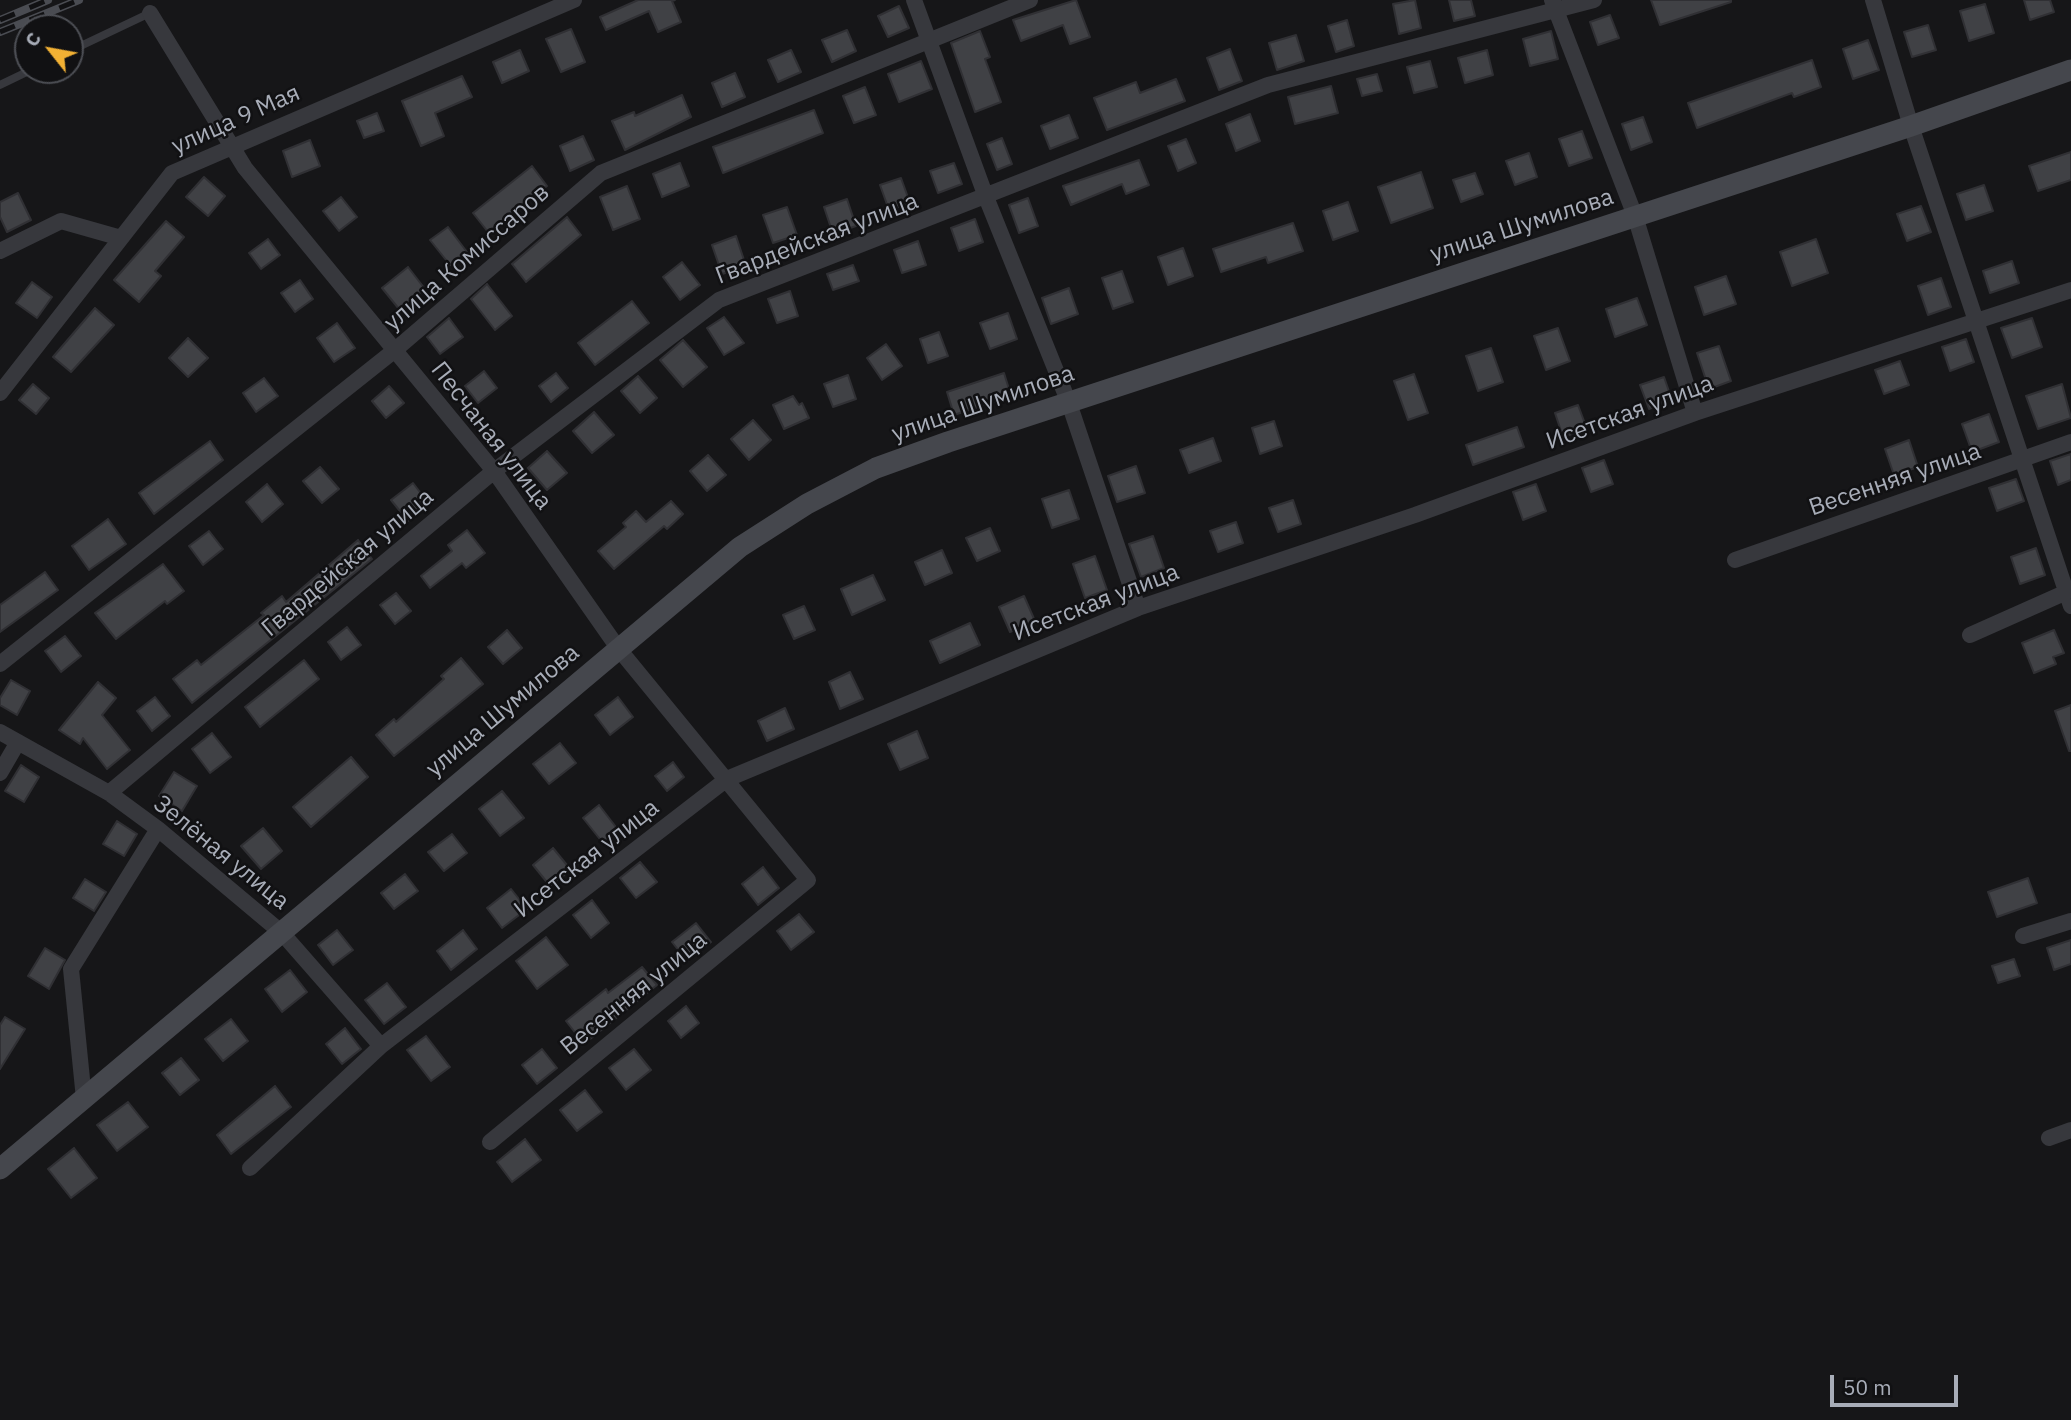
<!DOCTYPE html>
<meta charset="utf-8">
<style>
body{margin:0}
#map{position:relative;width:2071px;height:1420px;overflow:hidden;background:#161618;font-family:"IBM Plex Sans",sans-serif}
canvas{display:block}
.north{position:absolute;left:14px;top:14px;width:70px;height:70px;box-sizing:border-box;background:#111113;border:2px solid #4d4f55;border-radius:50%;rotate:301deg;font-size:19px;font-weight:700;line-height:28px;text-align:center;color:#a8adb8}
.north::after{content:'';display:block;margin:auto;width:24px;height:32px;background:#f2b134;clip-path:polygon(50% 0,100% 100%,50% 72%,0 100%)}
.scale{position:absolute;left:1830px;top:1375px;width:128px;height:32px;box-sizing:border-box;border:4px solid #a8adb8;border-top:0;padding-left:9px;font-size:21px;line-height:24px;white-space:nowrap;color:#a8adb8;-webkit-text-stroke:5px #111113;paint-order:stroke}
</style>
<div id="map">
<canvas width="2071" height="1420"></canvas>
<div class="north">С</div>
<div class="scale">50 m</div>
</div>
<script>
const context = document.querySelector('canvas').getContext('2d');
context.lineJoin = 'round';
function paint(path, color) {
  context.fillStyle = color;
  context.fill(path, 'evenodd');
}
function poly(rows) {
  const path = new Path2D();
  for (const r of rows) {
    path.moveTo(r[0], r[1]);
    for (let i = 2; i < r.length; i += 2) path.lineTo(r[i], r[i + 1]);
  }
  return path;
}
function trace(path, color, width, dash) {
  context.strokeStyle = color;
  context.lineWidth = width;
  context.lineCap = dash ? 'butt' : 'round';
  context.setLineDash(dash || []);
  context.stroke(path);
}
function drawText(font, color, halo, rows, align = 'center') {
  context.font = font + ' "IBM Plex Sans",sans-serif';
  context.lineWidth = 5;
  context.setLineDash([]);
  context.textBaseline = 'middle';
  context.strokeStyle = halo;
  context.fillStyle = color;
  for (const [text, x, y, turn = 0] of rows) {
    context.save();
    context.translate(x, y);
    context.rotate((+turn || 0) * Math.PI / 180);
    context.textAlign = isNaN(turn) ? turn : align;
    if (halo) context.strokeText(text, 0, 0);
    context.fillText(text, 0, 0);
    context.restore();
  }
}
const building = poly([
 [638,0,675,0,672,1,681,22,658,32,649,11,606,30,600,17,638,0],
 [1076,0,1090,37,1070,44,1063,25,1021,41,1013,20,1076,0],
 [1415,0,1421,28,1399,34,1393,4,1415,0],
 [1449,0,1471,0,1475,16,1454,21,1449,0],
 [1651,0,1731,0,1731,2,1660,25,1651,0],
 [2024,0,2050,0,2054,12,2030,20,2024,0],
 [1985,4,1994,33,1969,41,1960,11,1985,4],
 [899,6,909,28,888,37,878,16,899,6],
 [1610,15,1619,38,1598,45,1590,22,1610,15],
 [1347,20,1354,46,1336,52,1328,26,1347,20],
 [1928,25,1936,50,1912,57,1904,32,1928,25],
 [571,29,585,62,561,72,546,39,571,29],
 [847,30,856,51,832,62,822,40,847,30],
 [980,31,990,57,985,59,1001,102,975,112,951,43,980,31],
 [1551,31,1558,59,1530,66,1523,39,1551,31],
 [1296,35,1304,61,1277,70,1269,43,1296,35],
 [1868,40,1879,70,1853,79,1843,49,1868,40],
 [1230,49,1242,81,1219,90,1207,58,1230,49],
 [520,50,529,71,502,83,493,62,520,50],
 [791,50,801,72,778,82,768,60,791,50],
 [1487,50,1493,75,1465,83,1458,58,1487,50],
 [1812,60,1821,87,1794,97,1792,93,1697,128,1688,103,1812,60],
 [921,61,932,89,899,102,888,74,921,61],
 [1430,61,1437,87,1414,93,1407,67,1430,61],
 [735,73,745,97,722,107,712,83,735,73],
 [1377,74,1382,91,1362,96,1357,79,1377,74],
 [462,76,472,97,435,113,444,136,421,146,402,101,462,76],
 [1176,79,1185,101,1107,130,1094,98,1136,82,1140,93,1176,79],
 [1331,86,1338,113,1295,124,1288,97,1331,86],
 [865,87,876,115,854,123,843,96,865,87],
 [682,95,691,117,625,150,612,121,634,112,635,116,682,95],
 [814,110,823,133,723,173,713,147,814,110],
 [377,113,384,131,364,138,357,121,377,113],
 [1250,114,1260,141,1236,151,1226,124,1250,114],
 [1069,115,1078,138,1050,149,1041,126,1069,115],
 [1643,117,1652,142,1631,150,1622,124,1643,117],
 [1582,131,1592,158,1569,166,1559,139,1582,131],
 [583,136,594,160,570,171,560,146,583,136],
 [1002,138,1012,164,997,170,987,144,1002,138],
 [1186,139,1196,163,1178,171,1168,146,1186,139],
 [310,140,320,166,292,177,283,151,310,140],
 [2071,152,2071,180,2038,191,2029,166,2071,152],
 [1529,153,1537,177,1515,185,1506,161,1529,153],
 [1139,160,1149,185,1126,194,1122,184,1071,205,1063,186,1139,160],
 [680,163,689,186,662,197,653,174,680,163],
 [954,163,962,184,938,193,930,171,954,163],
 [532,166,547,186,488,232,473,213,532,166],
 [1421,172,1433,208,1391,223,1378,187,1421,172],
 [1475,173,1483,194,1461,202,1453,180,1475,173],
 [204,177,225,196,208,216,186,197,204,177],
 [901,178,910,203,889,210,880,185,901,178],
 [1984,185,1993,211,1966,220,1957,194,1984,185],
 [627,186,640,219,613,230,600,197,627,186],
 [18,193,31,220,7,232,0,217,0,202,18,193],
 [341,197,357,217,339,231,323,211,341,197],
 [1028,198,1038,226,1019,233,1009,205,1028,198],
 [847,199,856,226,833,234,824,207,847,199],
 [1348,202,1358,231,1333,240,1323,211,1348,202],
 [1921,206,1931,232,1907,241,1897,214,1921,206],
 [787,207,797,235,773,243,763,215,787,207],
 [567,217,581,235,526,282,512,264,567,217],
 [975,219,983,242,959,251,951,228,975,219],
 [166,221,184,237,155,271,161,276,139,302,114,280,166,221],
 [1293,223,1303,251,1268,263,1266,257,1221,272,1213,249,1293,223],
 [448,227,467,252,450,265,430,240,448,227],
 [736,236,746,266,722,274,712,245,736,236],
 [268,239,280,255,261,269,249,253,268,239],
 [1816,239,1828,273,1792,286,1780,252,1816,239],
 [918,241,926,265,902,273,894,250,918,241],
 [1183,248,1193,276,1168,285,1158,257,1183,248],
 [2012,261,2019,283,1990,293,1983,271,2012,261],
 [682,262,700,285,680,300,663,277,682,262],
 [853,265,859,281,833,290,827,274,853,265],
 [408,267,425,289,399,309,382,288,408,267],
 [1122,271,1133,302,1113,309,1102,278,1122,271],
 [1726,276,1736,304,1704,315,1695,287,1726,276],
 [1941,278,1951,307,1928,315,1918,286,1941,278],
 [300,280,313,299,295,312,281,293,300,280],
 [32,282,52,297,37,318,16,303,32,282],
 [487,284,512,316,495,330,471,299,487,284],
 [1069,288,1078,314,1051,324,1042,298,1069,288],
 [790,291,798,316,777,323,768,299,790,291],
 [1637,298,1647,325,1615,337,1606,309,1637,298],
 [632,301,649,323,595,365,578,343,632,301],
 [95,308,114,325,71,372,53,357,95,308],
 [1008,313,1017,339,990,349,980,323,1008,313],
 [724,317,744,343,724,355,707,328,724,317],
 [449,318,463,337,440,354,427,337,449,318],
 [2032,318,2042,347,2012,358,2001,328,2032,318],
 [337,323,355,348,334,362,317,338,337,323],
 [1558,328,1570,361,1546,370,1534,336,1558,328],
 [939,332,948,356,928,363,920,339,939,332],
 [188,338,208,358,188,377,169,358,188,338],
 [1966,339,1974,362,1950,371,1942,347,1966,339],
 [683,340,707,367,683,387,660,360,683,340],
 [886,344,902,366,882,380,867,358,886,344],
 [1719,346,1731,381,1709,389,1697,353,1719,346],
 [1491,348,1503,382,1478,391,1466,356,1491,348],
 [1900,361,1909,385,1884,394,1875,370,1900,361],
 [484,371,497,388,478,403,465,386,484,371],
 [556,373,568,388,551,402,539,386,556,373],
 [1004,373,1009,389,1003,391,1005,398,954,415,947,392,1004,373],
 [1414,374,1428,413,1408,420,1394,381,1414,374],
 [848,375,856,399,833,407,824,384,848,375],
 [638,376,657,398,640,413,621,391,638,376],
 [1664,377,1672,400,1649,409,1640,385,1664,377],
 [264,378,278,396,256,412,243,393,264,378],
 [33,384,49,398,36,414,19,400,33,384],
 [2062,384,2071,418,2038,429,2026,396,2062,384],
 [389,386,404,403,386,418,372,401,389,386],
 [793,396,799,405,802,403,809,418,784,429,773,405,793,396],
 [1578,405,1587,429,1563,437,1555,413,1578,405],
 [594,412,614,435,592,453,573,431,594,412],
 [1989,414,1999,442,1972,452,1962,424,1989,414],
 [753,420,771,440,749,460,731,439,753,420],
 [1274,421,1282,446,1260,454,1252,428,1274,421],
 [1517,427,1524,447,1473,465,1466,445,1517,427],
 [1213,438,1221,461,1189,473,1180,450,1213,438],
 [1909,440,1918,467,1894,475,1885,449,1909,440],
 [210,441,223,460,154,514,139,493,210,441],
 [547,451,567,473,547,490,528,468,547,451],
 [2071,454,2071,480,2058,485,2050,461,2071,454],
 [708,455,726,475,707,491,690,471,708,455],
 [1604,460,1613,484,1591,492,1582,468,1604,460],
 [1136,466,1145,493,1117,502,1108,476,1136,466],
 [320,467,339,489,322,503,303,481,320,467],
 [2016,479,2024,501,1997,511,1989,488,2016,479],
 [413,483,429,504,408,521,391,500,413,483],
 [267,484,283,504,262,522,246,502,267,484],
 [1536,484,1546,511,1523,520,1513,492,1536,484],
 [1069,490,1079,519,1052,528,1042,499,1069,490],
 [1293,500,1301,524,1278,532,1269,508,1293,500],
 [671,501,683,514,667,529,664,526,614,569,598,551,626,527,623,523,636,511,646,522,671,501],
 [108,519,126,544,89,570,72,546,108,519],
 [1236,522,1243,543,1218,552,1210,531,1236,522],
 [990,528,1000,551,977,561,966,538,990,528],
 [467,530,485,553,466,568,462,563,430,588,421,576,452,551,448,545,467,530],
 [209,531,223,549,203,565,189,546,209,531],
 [1153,536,1164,568,1141,577,1129,544,1153,536],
 [358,540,372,559,192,703,173,679,197,660,201,665,264,615,261,613,282,596,286,602,358,540],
 [2036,548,2045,575,2020,584,2011,557,2036,548],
 [942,550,952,573,925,585,915,562,942,550],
 [1095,556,1107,590,1085,598,1073,564,1095,556],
 [163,564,184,591,167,604,165,601,116,639,95,613,163,564],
 [45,572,58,590,0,632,0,605,45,572],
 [873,575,885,600,852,615,841,589,873,575],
 [396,593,411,611,395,624,380,605,396,593],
 [1024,596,1035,621,1010,632,999,607,1024,596],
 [804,606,815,630,794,639,783,615,804,606],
 [970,623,980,645,940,663,930,641,970,623],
 [347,627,361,645,341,660,328,642,347,627],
 [507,630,522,648,503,664,488,647,507,630],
 [2054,630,2064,653,2053,657,2056,664,2034,673,2022,643,2054,630],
 [65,636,81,656,61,672,45,651,65,636],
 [461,658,483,684,394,756,376,735,394,719,396,722,444,679,441,676,461,658],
 [304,660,319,679,260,727,245,707,304,660],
 [850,672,863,699,840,709,829,682,850,672],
 [11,680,30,691,17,715,0,705,0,698,11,680],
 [98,682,116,698,102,715,130,750,107,769,83,738,80,744,59,730,98,682],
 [155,697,170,716,152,731,137,711,155,697],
 [618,697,633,717,610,735,595,715,618,697],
 [2071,705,2071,751,2069,751,2055,711,2071,705],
 [785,708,794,729,767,741,758,721,785,708],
 [917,731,928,758,900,770,888,744,917,731],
 [212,733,231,757,210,773,192,749,212,733],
 [560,743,576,763,549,784,533,764,560,743],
 [351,757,368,777,311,827,293,807,351,757],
 [673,762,684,777,667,791,655,776,673,762],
 [21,765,39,777,24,802,5,791,21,765],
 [174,772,197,786,182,811,159,796,174,772],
 [502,791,524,818,500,836,479,809,502,791],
 [599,805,619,831,603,843,583,818,599,805],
 [117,821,137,834,124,856,103,844,117,821],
 [263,828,282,851,261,869,241,846,263,828],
 [452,834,467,853,444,871,428,852,452,834],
 [553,848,571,870,550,886,533,865,553,848],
 [640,862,657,882,636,898,620,878,640,862],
 [763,867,779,888,758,905,742,884,763,867],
 [405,874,418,891,394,909,381,893,405,874],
 [2028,878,2037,903,1997,917,1988,892,2028,878],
 [85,879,106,892,94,911,73,898,85,879],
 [511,889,527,909,502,928,487,908,511,889],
 [592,900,609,923,591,938,573,915,592,900],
 [799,914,814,932,791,950,777,931,799,914],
 [696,923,711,942,687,961,672,942,696,923],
 [337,930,353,950,333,965,318,945,337,930],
 [463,930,477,949,451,970,437,951,463,930],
 [546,937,568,965,537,989,516,961,546,937],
 [2071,940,2071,964,2054,970,2047,948,2071,940],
 [45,948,65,960,49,989,28,976,45,948],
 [2014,959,2020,976,1998,983,1992,966,2014,959],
 [642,967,657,985,584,1044,566,1021,606,989,608,993,642,967],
 [290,970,307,992,282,1012,265,989,290,970],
 [387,983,406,1007,384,1024,365,1000,387,983],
 [686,1006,699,1023,681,1038,668,1021,686,1006],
 [5,1017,25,1029,0,1069,0,1025,5,1017],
 [231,1019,248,1041,223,1061,205,1039,231,1019],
 [345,1028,361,1049,342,1064,326,1044,345,1028],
 [426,1036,450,1067,431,1081,407,1050,426,1036],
 [542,1049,557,1068,537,1084,522,1065,542,1049],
 [634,1049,651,1070,626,1090,609,1068,634,1049],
 [181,1058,199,1080,180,1095,162,1073,181,1058],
 [275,1086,291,1107,231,1154,217,1135,275,1086],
 [585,1090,602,1112,577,1131,560,1110,585,1090],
 [128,1102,148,1127,117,1151,97,1125,128,1102],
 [525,1139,541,1160,512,1182,497,1162,525,1139],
 [74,1148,97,1178,71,1198,48,1169,74,1148]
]);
paint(building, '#404145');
trace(building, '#303034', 2);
trace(poly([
 [70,51,150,13],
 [0,85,31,70]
]), '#37383d', 8);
trace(poly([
 [914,0,986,197,1069,403,1138,608],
 [1552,0,1635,216,1695,413],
 [1873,0,1911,126,2071,606],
 [150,13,245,168,494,471,618,648,808,880,490,1142],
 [0,251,61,221,121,238],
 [0,393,172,173,574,0],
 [1735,560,2071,442],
 [1970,635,2071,590],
 [0,664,395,350,601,173,1030,0],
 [0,732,109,793,158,829,282,933,381,1046],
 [0,773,18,742],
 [109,793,494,471,719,300,1268,85,1594,0],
 [2023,936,2071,921],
 [84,1099,71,969,158,829],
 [2049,1138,2071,1130],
 [250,1168,381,1046,727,779,1138,608,1415,515,1695,413,2071,290]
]), '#37383d', 16);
trace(poly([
 [0,1169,740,547,807,504,876,468,948,442,1911,126,2071,70]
]), '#45474d', 21);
const rail = poly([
 [0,20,48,0],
 [0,32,79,0]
]);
trace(rail, '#4a4c52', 8);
trace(rail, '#111113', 5, [16]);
drawText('24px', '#a8adb8', '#111113', [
 ["улица 9 Мая",236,120,-24],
 ["улица Шумилова",1522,226,-18],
 ["Гвардейская улица",817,239,-21],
 ["улица Комиссаров",467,258,-41],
 ["улица Шумилова",983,404,-19],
 ["Исетская улица",1630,413,-20],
 ["Песчаная улица",491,436,52],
 ["Весенняя улица",1895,480,-19],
 ["Гвардейская улица",348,563,-40],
 ["Исетская улица",1096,603,-21],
 ["улица Шумилова",503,711,-40],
 ["Зелёная улица",221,853,39],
 ["Исетская улица",587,859,-38],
 ["Весенняя улица",634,994,-39]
]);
</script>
